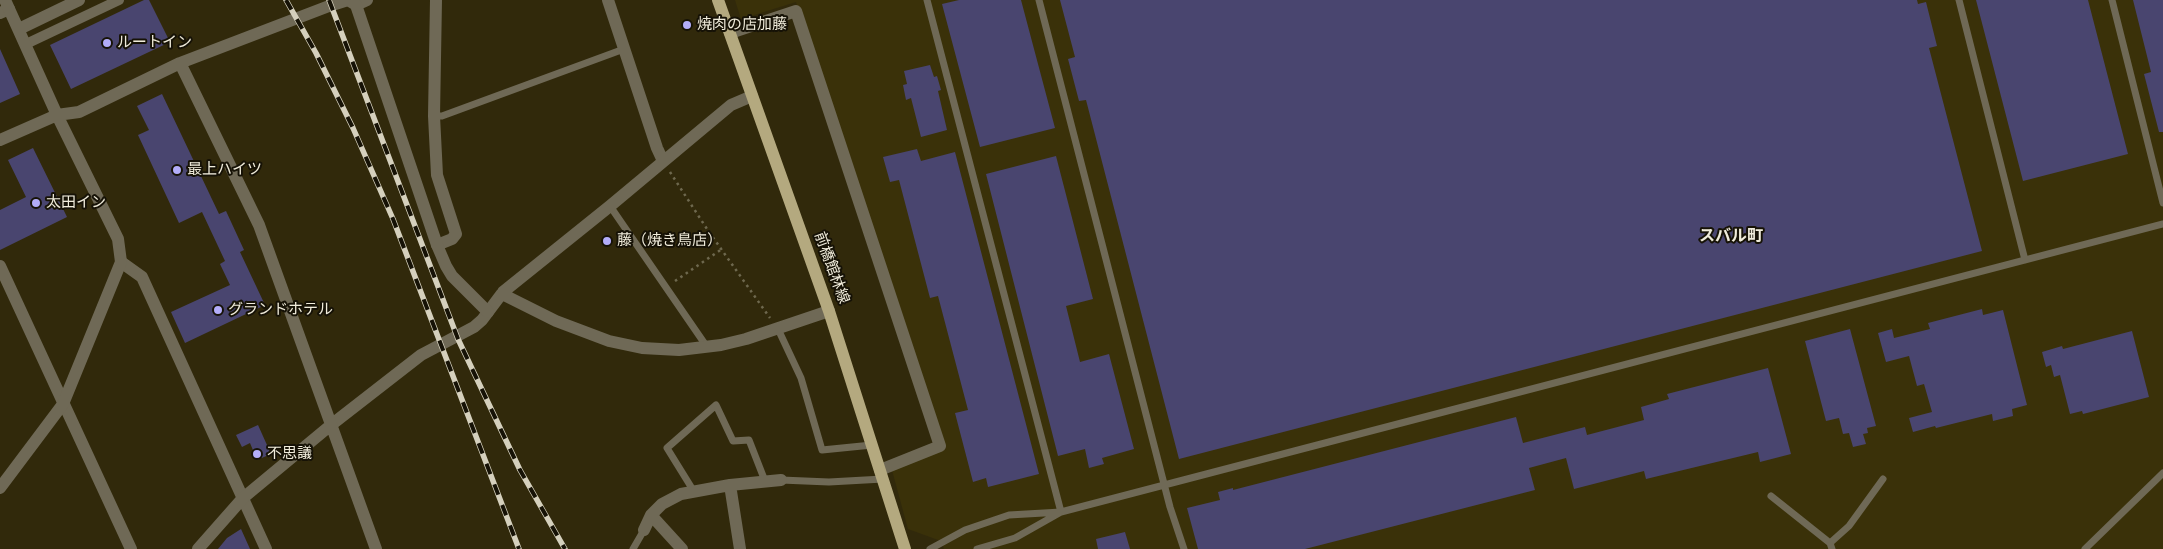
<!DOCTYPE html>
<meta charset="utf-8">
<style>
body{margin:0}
canvas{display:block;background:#31290b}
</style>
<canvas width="2163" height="549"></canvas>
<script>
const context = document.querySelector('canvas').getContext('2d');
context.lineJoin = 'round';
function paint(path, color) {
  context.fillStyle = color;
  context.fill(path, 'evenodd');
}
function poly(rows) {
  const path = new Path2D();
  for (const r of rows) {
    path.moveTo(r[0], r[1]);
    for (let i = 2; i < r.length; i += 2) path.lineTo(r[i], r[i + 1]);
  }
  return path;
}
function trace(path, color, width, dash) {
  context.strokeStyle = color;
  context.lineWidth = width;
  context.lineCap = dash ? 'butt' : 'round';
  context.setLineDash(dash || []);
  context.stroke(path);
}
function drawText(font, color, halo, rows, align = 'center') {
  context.font = font + ' "Roboto Condensed","Noto Sans JP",sans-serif';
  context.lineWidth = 4;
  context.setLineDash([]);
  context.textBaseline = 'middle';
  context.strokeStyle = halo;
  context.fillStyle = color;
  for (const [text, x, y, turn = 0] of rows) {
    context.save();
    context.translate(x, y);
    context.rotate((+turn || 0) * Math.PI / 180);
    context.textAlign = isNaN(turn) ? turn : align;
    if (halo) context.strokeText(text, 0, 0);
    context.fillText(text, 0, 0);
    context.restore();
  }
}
paint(poly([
 [735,0,2163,0,2163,549,944,549,941,541,908,529,892,470,946,449,796,2,741,19]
]), '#3a3109');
paint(poly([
 [144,0,149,0,170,42,71,89,50,45],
 [959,0,1021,0,1055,128,980,147,942,4],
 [1060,0,1917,0,1918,4,1926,2,1937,46,1929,48,1982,251,1179,459,1086,100,1079,101,1068,59,1075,57],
 [1976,0,2088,0,2128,154,2023,181],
 [2133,0,2163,0,2163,132,2159,132,2144,74,2151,72],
 [0,49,20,94,0,103],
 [930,65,934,77,937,76,941,90,938,91,947,130,921,137,911,98,906,100,903,85,907,84,904,71],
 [162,94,219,214,226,211,244,250,240,252,265,305,185,343,171,312,230,285,220,264,225,261,202,212,179,223,138,135,149,130,137,106],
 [33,148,67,217,0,250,0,210,26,197,8,160],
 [917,149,921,161,955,152,1039,474,988,487,986,478,973,482,955,413,968,410,938,296,930,298,899,180,890,182,883,157],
 [1056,156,1093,299,1066,306,1080,362,1109,354,1134,449,1102,458,1104,464,1089,468,1085,449,1058,456,986,174],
 [1982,309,1983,315,2003,310,2027,405,2012,409,2013,416,1993,421,1992,414,1936,428,1935,426,1913,432,1909,418,1932,412,1924,384,1917,386,1909,356,1886,362,1878,333,1892,329,1894,338,1930,329,1928,323],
 [1850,329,1876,426,1867,428,1868,433,1863,434,1866,444,1853,447,1849,433,1843,434,1839,418,1826,421,1805,341],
 [2132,331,2149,397,2083,414,2082,411,2070,414,2060,375,2054,377,2051,365,2046,367,2042,352,2062,346,2063,349],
 [1768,368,1791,454,1760,462,1758,452,1646,479,1644,471,1574,489,1566,458,1529,468,1535,490,1305,549,1198,549,1187,508,1220,500,1218,492,1233,488,1233,490,1516,417,1523,443,1585,427,1587,435,1644,420,1641,407,1669,399,1667,394],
 [258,425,271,454,257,460,250,443,242,447,236,435],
 [241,529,250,549,218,549,227,538],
 [1125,532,1130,549,1098,549,1096,539]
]), '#49456f');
trace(poly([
 [670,172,707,229,770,318],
 [675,281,722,249]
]), '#6e684e', 2.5, [2.5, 4]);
trace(poly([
 [927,0,1061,512,1009,515,965,530,930,549],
 [1039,0,1170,507,1184,549],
 [1959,0,2025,260],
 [2112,0,2163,203],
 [434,116,442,116,624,49],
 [610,206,707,347],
 [778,329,801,378,822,450,872,445],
 [781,480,829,482,883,479],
 [693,490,667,448,716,405,733,441,749,440,765,481],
 [1771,496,1830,543,1832,549],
 [1830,543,1849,526,1883,479],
 [633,549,644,530],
 [977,549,1015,538,1061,512,2163,224],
 [2085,549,2163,473]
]), '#6f6956', 7);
trace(poly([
 [26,44,119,0]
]), '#6f6956', 10);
trace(poly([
 [436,0,434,116,437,175,456,234,452,239,437,245],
 [608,0,657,148,663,161],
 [356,5,367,0],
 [0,13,9,9],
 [730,33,796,11,940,446,880,470],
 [121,262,142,277,266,549],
 [0,266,131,549],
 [503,292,506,296,556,321,609,341,642,348,679,350,721,345,746,339,829,311],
 [331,425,421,355,474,327,482,320,503,292,610,206,731,105,752,96],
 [730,485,740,549],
 [651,515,682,549],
 [644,530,651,515,662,504,681,494,730,485,781,480]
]), '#6f6956', 12);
trace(poly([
 [19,29,79,0],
 [180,63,259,225,376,549],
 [0,140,57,115,79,112,180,63,329,6,348,0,356,5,437,245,446,266,452,276,488,312],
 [0,488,63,404,121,262,118,239,57,115,5,0],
 [198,549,243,498,331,425]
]), '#6f6956', 12);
trace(poly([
 [718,0,829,311,905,549]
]), '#b4a97f', 12);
const rail = poly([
 [286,0,316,53,353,128,393,219,519,549],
 [329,0,458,339,520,470,565,549]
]);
trace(rail, '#d5d0bd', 5.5);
trace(rail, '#161206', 4, [11]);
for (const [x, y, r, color] of [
 [687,25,5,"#b3adf9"],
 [107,43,5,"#b3adf9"],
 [177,170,5,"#b3adf9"],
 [36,203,5,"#b3adf9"],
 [607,241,5,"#b3adf9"],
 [218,310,5,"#b3adf9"],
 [257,454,5,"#b3adf9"]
]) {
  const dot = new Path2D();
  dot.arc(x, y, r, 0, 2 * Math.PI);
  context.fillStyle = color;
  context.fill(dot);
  trace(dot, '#161206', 2);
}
drawText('15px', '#f0ecdb', '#161206', [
 ["焼肉の店加藤",697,25],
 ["ルートイン",117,43],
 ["最上ハイツ",187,170],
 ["太田イン",46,203],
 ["藤（焼き鳥店）",617,241],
 ["グランドホテル",228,310],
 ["不思議",267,454]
], 'left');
drawText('15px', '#f0ecdb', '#161206', [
 ["前橋館林線",831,268,70]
]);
drawText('bold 16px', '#f0ecdb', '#161206', [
 ["スバル町",1731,237]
]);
</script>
